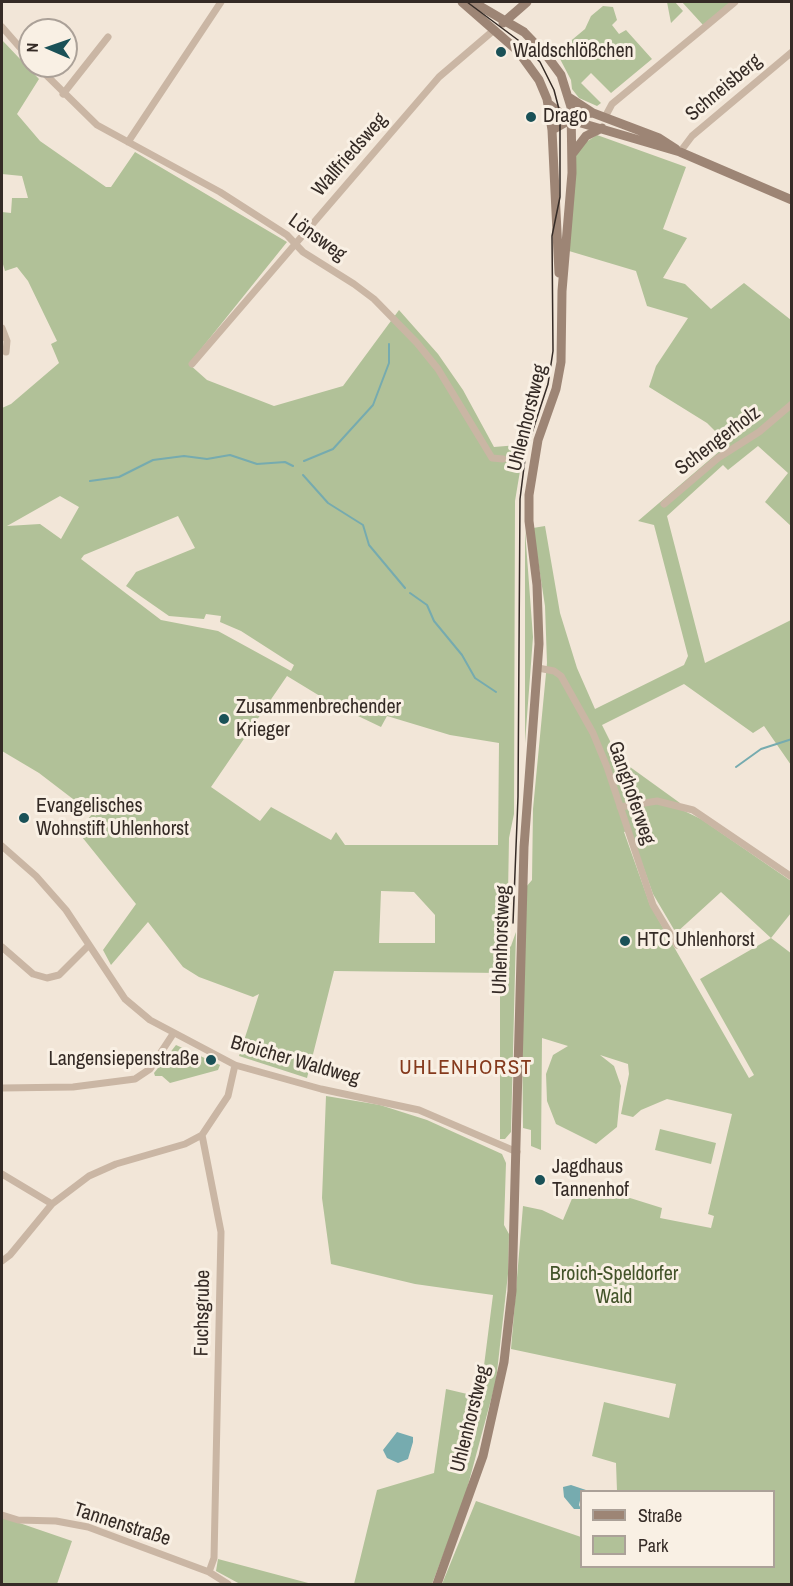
<!DOCTYPE html>
<meta charset="utf-8">
<style>
body{margin:0}
#map{position:relative;width:793px;height:1586px;overflow:hidden;background:#f2e6d8;font-family:"Archivo Narrow",sans-serif}
canvas{display:block}
.frame{position:absolute;inset:0;border:3px solid #352b26;pointer-events:none}
.legend{position:absolute;left:580px;top:1490px;width:195px;height:78px;box-sizing:border-box;background:#f9f0e4;border:2px solid #aba198;margin:0;padding:8px 10px;list-style:none;font-size:18px;color:#352b26}
.legend li{display:flex;align-items:center;gap:12px;height:30px}
.legend b{width:30px;border:2px solid #aba198}
.north{position:absolute;left:18px;top:18px;width:60px;height:60px;box-sizing:border-box;background:#f9f0e4;border:2px solid #aba198;border-radius:50%;rotate:272deg;font-size:16px;font-weight:700;line-height:24px;text-align:center;color:#352b26}
.north::after{content:'';display:block;margin:auto;width:21px;height:27px;background:#1a5157;clip-path:polygon(50% 0,100% 100%,50% 72%,0 100%)}
</style>
<div id="map">
<canvas width="793" height="1586"></canvas>
<div class="frame"></div>
<ul class="legend">
<li><b style="height:8px;background:#9d8575"></b>Straße</li>
<li><b style="height:16px;background:#b1c198"></b>Park</li>
</ul>
<div class="north">N</div>
</div>
<script>
const context = document.querySelector('canvas').getContext('2d');
context.lineJoin = 'round';
function paint(path, color) {
  context.fillStyle = color;
  context.fill(path, 'evenodd');
}
function poly(rows) {
  const path = new Path2D();
  for (const r of rows) {
    path.moveTo(r[0], r[1]);
    for (let i = 2; i < r.length; i += 2) path.lineTo(r[i], r[i + 1]);
  }
  return path;
}
function trace(path, color, width, dash) {
  context.strokeStyle = color;
  context.lineWidth = width;
  context.lineCap = dash ? 'butt' : 'round';
  context.setLineDash(dash || []);
  context.stroke(path);
}
function drawText(font, color, halo, rows, align = 'center') {
  context.font = font + ' "Archivo Narrow",sans-serif';
  context.lineWidth = 6;
  context.setLineDash([]);
  context.textBaseline = 'middle';
  context.strokeStyle = halo;
  context.fillStyle = color;
  for (const [text, x, y, turn = 0] of rows) {
    context.save();
    context.translate(x, y);
    context.rotate((+turn || 0) * Math.PI / 180);
    context.textAlign = isNaN(turn) ? turn : align;
    if (halo) context.strokeText(text, 0, 0);
    context.fillText(text, 0, 0);
    context.restore();
  }
}
paint(poly([
 [667,2,675,2,683,11,671,23],
 [682,2,731,2,703,25],
 [603,6,613,7,617,20,612,25,619,34,626,30,652,59,611,93,591,73,581,83,601,103,597,106,579,98,572,89,571,80,559,57,555,54,585,29,591,16],
 [2,40,39,79,17,114,40,141,106,187,111,187,135,152,287,242,189,364,207,380,274,406,343,386,399,310,438,354,463,390,494,447,518,445,524,447,515,501,514,814,509,838,507,949,511,946,516,932,511,1132,505,1139,500,1139,500,973,334,971,307,1078,239,1056,259,994,253,997,199,977,183,967,148,922,111,965,103,950,136,904,78,832,92,814,96,816,91,804,86,809,39,773,2,751,2,408,11,404,59,363,51,344,57,341,28,281,17,267,5,271,2,261,2,212,11,213,12,198,28,198,22,176,2,174],
 [60,496,79,507,61,539,40,524,7,526],
 [178,516,195,548,136,572,126,586,169,616,204,619,206,614,221,616,220,622,241,631,294,665,291,671,218,631,161,620,81,559,84,555],
 [287,676,333,704,381,727,387,716,450,735,499,743,498,845,345,845,336,832,331,840,271,807,260,821,211,787],
 [381,891,414,892,435,915,435,943,379,943],
 [597,135,686,167,663,229,687,238,663,278,685,284,711,309,744,283,791,320,791,526,765,502,788,473,758,446,728,470,723,465,667,516,705,663,791,620,791,765,764,726,753,733,684,684,602,725,619,759,680,803,678,808,701,819,791,881,791,913,771,938,792,954,791,1584,442,1584,476,1501,581,1537,582,1566,774,1566,774,1492,617,1491,616,1463,592,1456,604,1402,669,1418,676,1384,511,1349,523,1206,542,1210,563,1220,579,1182,662,1208,660,1218,711,1228,714,1216,708,1214,732,1114,667,1099,641,1110,633,1117,621,1114,629,1074,628,1064,600,1055,614,1066,621,1086,617,1127,596,1144,556,1124,547,1101,546,1074,553,1055,568,1046,542,1038,541,1150,531,1146,531,1130,523,1128,522,1025,526,887,532,880,533,809,547,663,545,606,533,528,545,526,560,613,577,668,595,709,684,665,688,656,654,525,638,521,728,444,707,423,649,387,656,366,688,318,647,306,636,271,569,251,576,156,580,146],
 [630,830,653,894,676,933,721,892,771,938,700,979,754,1075,749,1078,650,905,624,832],
 [525,530,533,637,525,743],
 [176,1045,220,1065,218,1070,170,1083,162,1076,155,1076,154,1073],
 [326,1096,380,1105,427,1120,502,1154,506,1163,504,1225,509,1234,508,1274,496,1381,464,1500,432,1584,354,1584,377,1490,434,1473,446,1389,480,1397,493,1295,415,1284,331,1264,322,1198],
 [660,1129,716,1143,711,1164,655,1150],
 [2,1517,72,1541,57,1584,2,1584],
 [218,1559,312,1584,240,1584,216,1571]
]), '#b1c198');
paint(poly([
 [397,1432,413,1437,413,1442,408,1459,398,1463,387,1458,383,1450],
 [571,1485,589,1491,582,1492,579,1505,581,1509,574,1509,564,1497,563,1487]
]), '#76abaf');
trace(poly([
 [304,461,333,449,373,405,389,363,389,344],
 [303,475,328,503,363,525,369,545,405,588],
 [90,481,119,477,153,460,184,456,207,459,230,455,257,464,285,462,293,466],
 [410,593,427,605,434,621,462,655,475,678,496,692],
 [736,767,761,749,792,739]
]), '#76abaf', 2);
trace(poly([
 [2,27,30,59],
 [37,66,97,125,220,192,287,235,303,252,354,284,374,299,417,343,438,369,492,458,503,459],
 [63,94,108,37],
 [605,117,612,104,735,2],
 [128,142,221,2],
 [680,152,692,136,792,52],
 [2,328,7,341,6,352],
 [192,364,439,77,494,30],
 [664,504,718,458,759,432,792,404],
 [538,668,554,671,561,676,593,733,607,767,653,905,677,945],
 [620,807,657,801,693,810,792,877],
 [2,846,36,876,66,910,125,999,150,1020,235,1065,321,1089,419,1110,517,1152],
 [2,947,33,974,47,978,59,975,89,945],
 [2,1088,73,1087,135,1079,150,1069,173,1034],
 [202,1135,221,1232,214,1558,209,1572],
 [2,1174,52,1204],
 [2,1261,10,1255,52,1204,89,1176,116,1164,185,1144,202,1135,228,1096,235,1065],
 [2,1515,18,1520,56,1521,88,1527,209,1572,228,1584]
]), '#cab6a4', 7);
trace(poly([
 [462,2,518,51,539,80,547,99,552,130,559,273],
 [503,23,527,2],
 [570,98,593,113,659,138,676,149],
 [549,104,560,113,581,123,680,152,792,200],
 [552,130,580,114,593,113],
 [573,153,586,136,602,128],
 [437,1584,483,1456,504,1362,512,1291,524,847,539,644,537,585,529,521,529,495,538,440,556,389,561,362,562,291,572,173,571,107,561,75,547,56,524,32,473,2]
]), '#9d8575', 9);
trace(poly([
 [467,2,518,40,540,62,554,90,560,113,560,197,552,236,553,351,548,384,526,451,520,499,518,797,513,923]
]), '#352b26', 1.5);
for (const [x, y, r, color] of [
 [501,52,6,"#1a5157"],
 [531,117,6,"#1a5157"],
 [224,719,6,"#1a5157"],
 [24,818,6,"#1a5157"],
 [625,941,6,"#1a5157"],
 [211,1060,6,"#1a5157"],
 [540,1180,6,"#1a5157"]
]) {
  const dot = new Path2D();
  dot.arc(x, y, r, 0, 2 * Math.PI);
  context.fillStyle = color;
  context.fill(dot);
  trace(dot, '#f9f0e4', 2);
}
drawText('20px', '#352b26', '#f9f0e4', [
 ["Waldschlößchen",513,52],
 ["Drago",543,117],
 ["Zusammenbrechender",236,708],
 ["Krieger",236,731],
 ["Evangelisches",36,807],
 ["Wohnstift Uhlenhorst",36,830],
 ["HTC Uhlenhorst",637,941],
 ["Langensiepenstraße",199,1060,"right"],
 ["Jagdhaus",552,1168],
 ["Tannenhof",552,1191]
], 'left');
drawText('20px', '#352b26', '#f9f0e4', [
 ["Schneisberg",724,88,-40],
 ["Wallfriedsweg",350,155,-49],
 ["Lönsweg",317,238,36],
 ["Uhlenhorstweg",528,418,-76],
 ["Schengerholz",718,441,-37],
 ["Ganghoferweg",631,793,71],
 ["Uhlenhorstweg",502,940,-88],
 ["Broicher Waldweg",295,1061,16],
 ["Fuchsgrube",203,1313,-89],
 ["Uhlenhorstweg",471,1419,-76],
 ["Tannenstraße",122,1525,18]
]);
drawText('20px', '#425329', '#f9f0e4', [
 ["Broich-Speldorfer",614,1275],
 ["Wald",614,1298]
]);
context.letterSpacing = '1.5px';
drawText('21px', '#853a1d', '#f9f0e4', [
 ["UHLENHORST",466,1068]
]);
context.letterSpacing = '0px';
</script>
